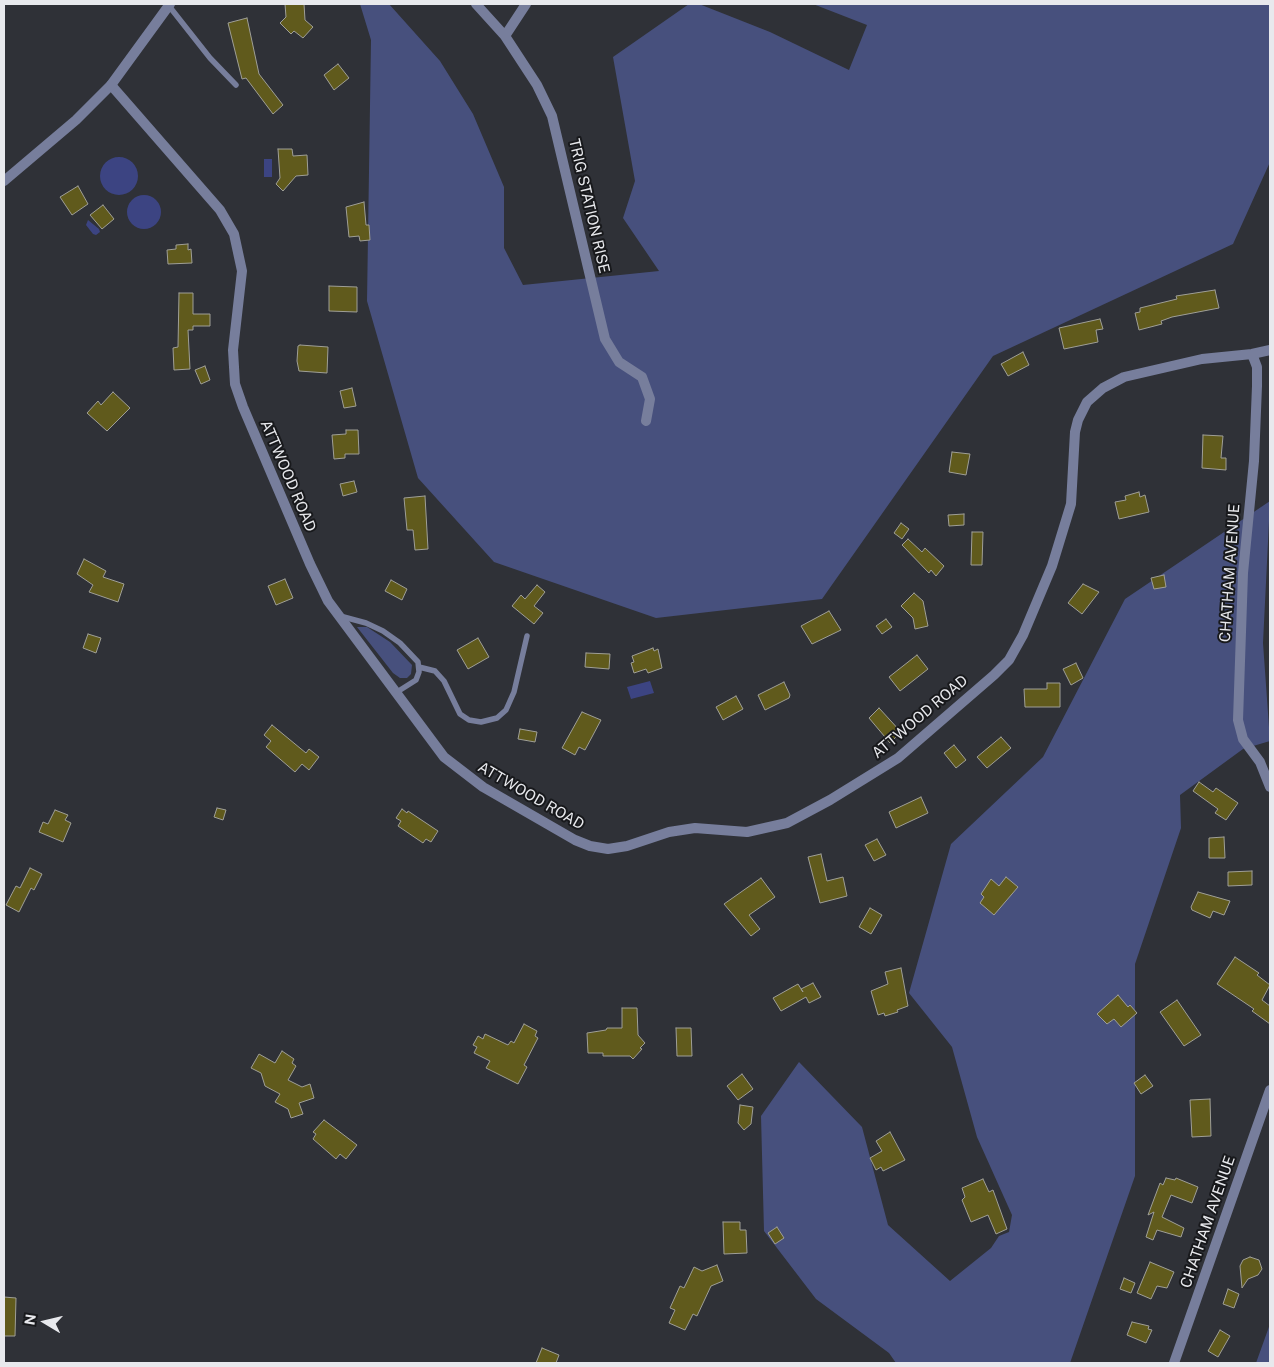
<!DOCTYPE html>
<style>
body{margin:0}
#map{position:relative;width:1274px;height:1367px;overflow:hidden;background:#2f3137;font-family:"Public Sans",sans-serif}
canvas{display:block}
.frame{position:absolute;inset:0;border:5px solid #e8e9ed;pointer-events:none}
.north{position:absolute;left:20px;top:1297px;width:50px;height:50px;-webkit-text-stroke:4px #18191c;paint-order:stroke;rotate:279deg;font-size:14px;font-weight:700;line-height:20px;text-align:center;color:#e8e9ed}
.north::after{content:'';display:block;margin:auto;width:18px;height:22px;background:#e8e9ed;clip-path:polygon(50% 0,100% 100%,50% 72%,0 100%)}
</style>
<div id="map">
<canvas width="1274" height="1367"></canvas>
<div class="frame"></div>
<div class="north">N</div>
</div>
<script>
const context = document.querySelector('canvas').getContext('2d');
context.lineJoin = 'round';
function paint(path, color) {
  context.fillStyle = color;
  context.fill(path, 'evenodd');
}
function poly(rows) {
  const path = new Path2D();
  for (const r of rows) {
    if (r.length === 3) {
      path.moveTo(r[0] + r[2], r[1]);
      path.arc(r[0], r[1], r[2], 0, 2 * Math.PI);
      continue;
    }
    path.moveTo(r[0], r[1]);
    for (let i = 2; i < r.length; i += 2) path.lineTo(r[i], r[i + 1]);
  }
  return path;
}
function trace(path, color, width, dash) {
  context.strokeStyle = color;
  context.lineWidth = width;
  context.lineCap = dash ? 'butt' : 'round';
  context.setLineDash(dash || []);
  context.stroke(path);
}
function drawText(font, color, halo, rows, align = 'center') {
  context.font = font + ' "Public Sans",sans-serif';
  context.lineWidth = 4;
  context.setLineDash([]);
  context.textBaseline = 'middle';
  context.strokeStyle = halo;
  context.fillStyle = color;
  for (const [text, x, y, turn = 0] of rows) {
    context.save();
    context.translate(x, y);
    context.rotate((+turn || 0) * Math.PI / 180);
    context.textAlign = isNaN(turn) ? turn : align;
    if (halo) context.strokeText(text, 0, 0);
    context.fillText(text, 0, 0);
    context.restore();
  }
}
paint(poly([
 [360,4,389,4,440,61,473,114,504,187,504,248,523,285,659,271,623,218,635,181,613,57,689,4,699,4,770,32,849,70,867,25,813,4,1270,4,1270,162,1233,244,993,356,822,599,656,618,494,562,418,478,367,301,371,40],
 [1270,501,1263,643,1270,741,1243,749,1180,795,1181,828,1135,964,1135,1176,1070,1363,896,1363,889,1353,816,1299,764,1231,761,1116,799,1062,862,1127,888,1225,950,1281,991,1248,999,1236,1009,1232,1012,1215,977,1137,952,1047,909,993,951,844,1043,757,1125,599],
 [357,627,367,627,390,642,412,665,411,674,407,678,400,678,393,673],
 [1270,1324,1270,1363,1256,1363]
]), '#47507d');
paint(poly([
 [119,176,19],
 [264,159,272,159,272,177,264,177],
 [144,212,17],
 [88,220,99,229,100,232,96,235,93,234,86,225],
 [650,681,654,693,631,699,627,687]
]), '#3c4482');
const building = poly([
 [285,4,304,4,305,20,313,27,303,38,294,31,291,34,280,23,286,17,285,4],
 [247,18,259,74,283,105,273,114,246,78,242,79,228,23,247,18],
 [338,64,349,78,334,90,324,75,338,64],
 [278,149,292,149,293,156,307,155,308,175,296,176,283,191,276,184,280,178,278,149],
 [78,186,88,204,72,215,60,197,78,186],
 [364,202,366,225,369,225,370,240,360,241,359,236,349,237,346,207,364,202],
 [103,205,114,219,102,229,90,215,103,205],
 [188,244,188,250,191,249,192,263,168,264,167,250,176,249,176,245,188,244],
 [329,286,357,287,357,312,329,311,329,286],
 [1215,290,1219,308,1172,317,1161,321,1162,324,1139,330,1135,313,1140,312,1140,308,1177,299,1176,296,1215,290],
 [179,293,193,293,193,314,210,314,210,326,193,326,193,330,188,330,190,369,174,370,173,348,178,347,179,293],
 [1100,319,1103,329,1096,330,1098,342,1064,349,1059,328,1100,319],
 [300,345,328,347,327,373,299,371,297,361,298,346,300,345],
 [1023,352,1029,365,1008,376,1001,364,1023,352],
 [205,366,210,380,201,384,195,370,205,366],
 [352,388,356,406,344,408,340,391,352,388],
 [113,392,130,408,107,431,87,413,98,401,101,405,113,392],
 [346,430,358,430,359,454,345,454,345,458,334,459,332,435,346,434,346,430],
 [1203,435,1223,436,1221,458,1226,458,1226,470,1202,468,1203,435],
 [952,452,970,454,966,475,949,472,952,452],
 [354,481,357,492,343,496,340,484,354,481],
 [1139,492,1140,497,1145,495,1149,512,1119,519,1115,502,1126,500,1125,496,1139,492],
 [425,496,428,549,415,550,413,530,407,530,404,498,425,496],
 [964,514,964,525,949,526,948,515,964,514],
 [901,523,909,529,902,539,894,533,901,523],
 [972,532,983,532,982,565,971,565,972,532],
 [908,539,922,552,925,548,944,566,936,576,931,570,929,573,902,545,908,539],
 [84,559,106,571,103,577,124,584,118,602,89,592,93,585,77,574,84,559],
 [1164,575,1166,587,1154,589,1151,578,1164,575],
 [285,579,293,598,276,605,268,586,285,579],
 [391,580,407,589,402,600,385,591,391,580],
 [1083,584,1099,592,1082,614,1068,603,1083,584],
 [537,585,545,592,534,606,543,613,534,624,512,606,521,595,525,599,537,585],
 [914,593,923,601,928,626,915,629,913,618,901,606,914,593],
 [829,611,841,630,812,644,801,626,829,611],
 [886,619,892,627,882,634,876,626,886,619],
 [88,634,101,638,96,653,83,648,88,634],
 [478,638,489,657,468,669,457,650,478,638],
 [653,648,654,651,658,649,662,668,648,673,646,669,634,673,631,663,634,662,632,656,653,648],
 [586,653,610,654,609,669,585,667,586,653],
 [917,655,928,669,900,691,889,677,917,655],
 [1076,663,1083,678,1071,685,1063,669,1076,663],
 [784,682,790,695,789,698,765,710,758,695,784,682],
 [1047,683,1060,683,1060,707,1025,707,1024,689,1047,689,1047,683],
 [736,696,743,709,723,720,716,707,736,696],
 [879,708,901,732,890,743,869,718,879,708],
 [582,712,601,720,585,750,579,747,575,755,562,748,582,712],
 [272,725,306,753,309,749,319,757,309,770,302,764,295,772,266,747,271,741,264,735,272,725],
 [520,729,537,732,535,742,518,739,520,729],
 [1001,737,1011,748,987,768,977,757,1001,737],
 [954,745,966,760,956,768,944,753,954,745],
 [1199,782,1213,792,1216,788,1238,803,1226,820,1215,813,1218,809,1193,791,1199,782],
 [921,797,928,813,896,828,889,812,921,797],
 [217,808,226,810,223,820,214,817,217,808],
 [402,809,407,813,408,811,438,831,431,842,426,839,423,843,398,826,401,821,396,818,402,809],
 [55,810,68,815,65,820,71,823,63,842,39,832,43,822,48,824,55,810],
 [1224,837,1225,858,1209,858,1209,838,1224,837],
 [877,839,886,855,874,861,865,845,877,839],
 [821,854,827,881,843,877,847,896,820,903,808,857,821,854],
 [30,868,42,874,34,890,31,888,19,912,6,905,16,886,20,888,30,868],
 [1252,871,1252,885,1228,886,1228,872,1252,871],
 [1006,877,1018,887,994,915,980,903,984,897,981,894,991,879,999,886,1006,877],
 [761,878,775,897,749,915,760,929,751,936,724,904,761,878],
 [1198,892,1230,901,1224,915,1213,911,1210,918,1192,910,1191,907,1198,892],
 [870,908,882,915,871,934,859,927,870,908],
 [1235,957,1259,973,1257,975,1270,985,1262,1000,1270,1006,1270,1024,1252,1011,1254,1009,1217,984,1235,957],
 [901,968,908,1006,897,1010,898,1012,885,1016,884,1013,878,1015,871,991,888,984,885,972,901,968],
 [813,983,821,997,809,1003,806,997,781,1011,773,998,798,984,803,992,801,989,813,983],
 [1118,995,1128,1007,1130,1005,1137,1013,1121,1027,1114,1019,1107,1024,1097,1014,1118,995],
 [1177,1000,1201,1035,1184,1046,1160,1012,1177,1000],
 [622,1008,637,1008,638,1035,645,1043,640,1048,642,1049,633,1059,630,1056,603,1056,603,1053,588,1053,587,1033,606,1030,607,1028,622,1028,622,1008],
 [524,1024,537,1031,535,1036,538,1038,524,1065,527,1067,518,1084,486,1068,490,1061,474,1053,477,1047,473,1045,478,1036,483,1039,485,1034,508,1045,511,1041,514,1043,524,1024],
 [676,1028,691,1028,692,1056,677,1056,676,1028],
 [282,1051,294,1059,292,1063,296,1066,288,1080,302,1087,310,1084,314,1098,299,1103,303,1114,291,1118,288,1109,275,1102,280,1094,265,1086,261,1073,251,1068,259,1054,275,1063,282,1051],
 [742,1074,753,1089,738,1100,727,1086,742,1074],
 [1145,1075,1153,1086,1141,1094,1134,1083,1145,1075],
 [1210,1099,1211,1136,1192,1137,1190,1100,1210,1099],
 [740,1105,753,1107,751,1124,744,1130,738,1123,740,1105],
 [324,1120,357,1145,346,1159,340,1154,336,1159,313,1139,316,1134,313,1132,324,1120],
 [890,1132,905,1160,883,1171,881,1167,876,1170,870,1158,882,1151,876,1141,890,1132],
 [1166,1178,1175,1180,1176,1178,1198,1187,1192,1203,1171,1195,1162,1217,1184,1228,1181,1237,1157,1230,1153,1240,1146,1237,1154,1212,1148,1215,1160,1183,1163,1185,1166,1178],
 [983,1179,989,1192,993,1190,1007,1229,996,1234,988,1215,971,1222,962,1200,965,1197,962,1188,983,1179],
 [723,1222,740,1222,740,1230,746,1230,747,1253,724,1254,723,1222],
 [777,1227,784,1238,775,1244,768,1233,777,1227],
 [1250,1257,1259,1260,1262,1269,1258,1275,1248,1279,1242,1288,1240,1266,1243,1260,1250,1257],
 [1150,1262,1174,1272,1167,1288,1157,1286,1151,1299,1137,1293,1150,1262],
 [717,1265,723,1281,711,1286,697,1316,693,1314,685,1330,669,1323,675,1310,670,1308,680,1286,684,1288,694,1267,702,1271,717,1265],
 [1124,1278,1135,1283,1131,1293,1120,1289,1124,1278],
 [1228,1289,1239,1294,1234,1308,1223,1304,1228,1289],
 [4,1297,16,1298,15,1336,4,1336,4,1297],
 [1132,1322,1149,1326,1148,1329,1152,1330,1146,1343,1127,1335,1132,1322],
 [1220,1330,1230,1336,1218,1357,1208,1351,1220,1330],
 [542,1348,559,1355,556,1363,536,1363,542,1348]
]);
paint(building, '#605a1c');
trace(building, '#9f9f97', 1);
trace(poly([
 [169,6,210,58,236,85],
 [340,616,366,623,383,631,400,643,418,662,419,672,416,680,397,692],
 [419,667,435,671,444,681,460,714,469,720,481,722,497,718,506,710,514,692,527,636]
]), '#777e9c', 5.5);
trace(poly([
 [476,4,505,36,537,85,552,116,605,339,619,362,642,377,650,399,646,421],
 [505,36,526,4],
 [111,85,220,210,234,234,242,271,233,350,235,384,243,407,310,564,328,601,444,757,483,787,575,840,590,846,608,849,627,846,669,832,695,828,747,832,787,823,830,800,898,758,994,675,1009,660,1023,635,1052,566,1071,504,1075,432,1078,420,1087,402,1103,388,1124,377,1202,359,1252,354,1270,350],
 [1252,354,1257,367,1257,386,1254,461,1243,573,1238,720,1243,739,1260,762,1270,787],
 [1174,1363,1270,1090]
]), '#777e9c', 10);
trace(poly([
 [4,181,76,120,111,85,170,4]
]), '#777e9c', 10);
drawText('15px', '#e8e9ed', '#18191c', [
 ["TRIG STATION RISE",589,206,77],
 ["ATTWOOD ROAD",288,476,67],
 ["CHATHAM AVENUE",1230,573,-86],
 ["ATTWOOD ROAD",920,717,-40],
 ["ATTWOOD ROAD",531,796,30],
 ["CHATHAM AVENUE",1208,1222,-71]
]);
</script>
